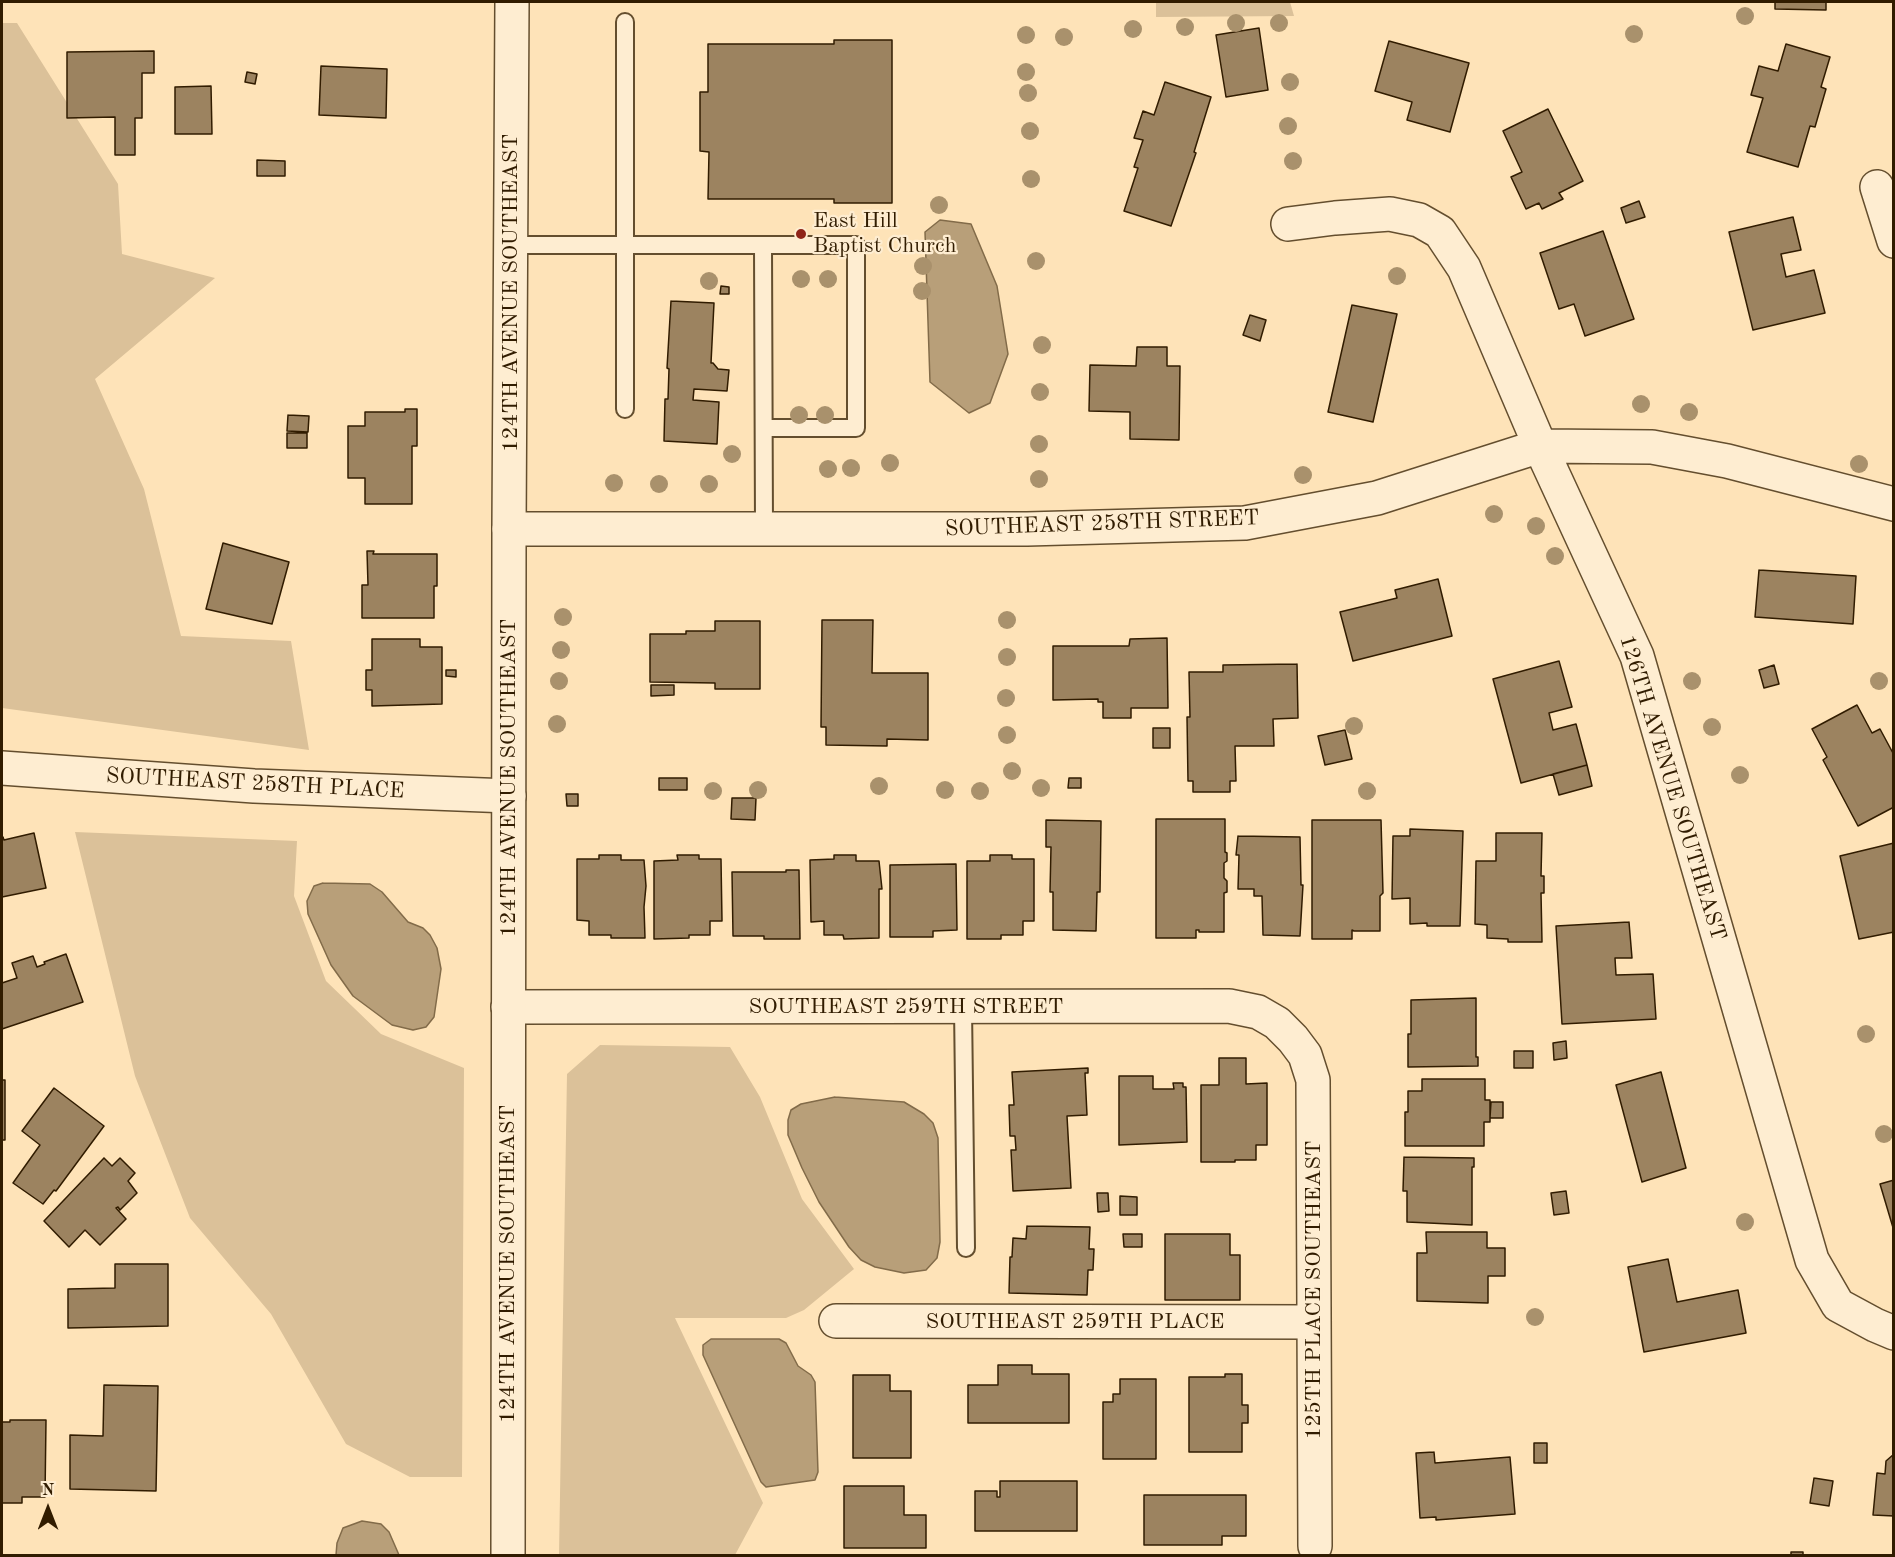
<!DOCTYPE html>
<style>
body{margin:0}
#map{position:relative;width:1895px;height:1557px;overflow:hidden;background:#fee3b8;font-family:"Old Standard TT",serif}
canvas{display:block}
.frame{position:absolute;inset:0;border:3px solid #311c00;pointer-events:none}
.north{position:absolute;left:18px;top:1479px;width:60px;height:60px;-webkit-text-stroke:4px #feedd1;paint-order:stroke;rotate:0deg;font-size:16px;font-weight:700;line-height:24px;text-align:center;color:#311c00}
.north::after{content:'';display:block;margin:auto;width:21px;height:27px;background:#311c00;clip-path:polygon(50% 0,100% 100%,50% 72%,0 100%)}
</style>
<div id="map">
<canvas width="1895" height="1557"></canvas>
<div class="frame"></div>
<div class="north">N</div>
</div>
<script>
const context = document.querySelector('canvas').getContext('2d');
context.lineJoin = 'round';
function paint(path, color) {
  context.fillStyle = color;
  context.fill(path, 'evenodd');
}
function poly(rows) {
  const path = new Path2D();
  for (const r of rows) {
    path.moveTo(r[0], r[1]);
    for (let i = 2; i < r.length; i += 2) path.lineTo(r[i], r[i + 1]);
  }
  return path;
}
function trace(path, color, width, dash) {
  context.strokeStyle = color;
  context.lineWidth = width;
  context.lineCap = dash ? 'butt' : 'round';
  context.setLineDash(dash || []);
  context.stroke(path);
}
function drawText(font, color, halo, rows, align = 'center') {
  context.font = font + ' "Old Standard TT",serif';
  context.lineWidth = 4.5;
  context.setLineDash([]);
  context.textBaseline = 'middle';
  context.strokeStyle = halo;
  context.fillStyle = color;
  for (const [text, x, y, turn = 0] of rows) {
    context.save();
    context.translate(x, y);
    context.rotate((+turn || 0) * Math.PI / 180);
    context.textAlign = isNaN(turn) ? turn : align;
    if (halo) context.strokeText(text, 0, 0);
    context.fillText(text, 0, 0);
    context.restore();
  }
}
paint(poly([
 [1156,2,1290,2,1294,16,1156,17],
 [2,23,17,23,118,184,122,254,215,278,95,379,144,489,181,636,291,641,309,750,2,708],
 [75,832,297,841,294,896,326,981,381,1034,464,1068,462,1477,410,1477,346,1444,271,1314,190,1218,135,1076],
 [600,1045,730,1047,760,1097,802,1199,854,1269,804,1310,786,1318,675,1318,763,1503,735,1555,559,1555,567,1074]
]), '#dbc199');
const water = poly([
 [940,220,971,224,997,286,1008,354,990,403,969,413,930,382,925,232,940,220],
 [323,883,370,884,382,892,408,922,423,928,430,935,437,948,441,969,434,1017,426,1027,413,1030,392,1025,353,996,331,965,308,914,307,901,314,886,323,883],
 [835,1097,904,1102,924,1114,933,1123,938,1138,940,1242,937,1258,926,1270,904,1273,875,1267,861,1260,849,1247,819,1202,802,1168,788,1135,788,1120,791,1110,801,1104,835,1097],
 [711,1339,779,1339,786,1343,798,1366,811,1375,815,1382,818,1472,815,1480,766,1487,761,1482,703,1355,703,1345,711,1339],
 [362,1521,381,1524,389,1532,399,1555,336,1555,337,1543,343,1528,362,1521]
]);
paint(water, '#b89f79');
trace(water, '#826b49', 1.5);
const building = poly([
 [1775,2,1826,2,1826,10,1775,9,1775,2],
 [1259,28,1268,90,1226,97,1216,35,1259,28],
 [834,40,892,40,892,203,834,203,834,199,708,199,709,152,700,151,700,92,708,92,708,44,834,44,834,40],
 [1389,41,1469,63,1450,132,1407,120,1412,102,1375,91,1389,41],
 [1786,44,1830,57,1821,87,1826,89,1815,127,1810,126,1798,167,1747,152,1763,98,1751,95,1759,66,1778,71,1786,44],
 [154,51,154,73,142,73,142,118,135,118,135,155,115,155,115,117,67,118,67,52,154,51],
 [321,66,387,69,386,118,319,115,321,66],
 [247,72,257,74,255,84,245,82,247,72],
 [1165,82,1211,97,1194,152,1196,153,1171,226,1124,211,1138,168,1134,167,1143,140,1134,138,1143,111,1154,115,1165,82],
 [211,86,212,134,175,134,175,87,211,86],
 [1548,109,1583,181,1559,193,1563,199,1542,209,1539,203,1526,209,1511,177,1522,172,1503,131,1548,109],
 [257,160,285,161,285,176,257,176,257,160],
 [1639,201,1645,217,1626,223,1621,208,1639,201],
 [1793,217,1801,250,1781,254,1786,277,1814,270,1825,313,1753,330,1729,232,1793,217],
 [1603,231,1634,319,1585,336,1574,304,1559,309,1540,253,1603,231],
 [721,286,729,287,729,294,720,294,721,286],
 [671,301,714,303,711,363,713,363,718,369,729,370,727,391,694,389,693,400,719,402,717,444,664,441,665,399,668,399,669,369,667,368,671,301],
 [1352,305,1397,314,1373,422,1328,412,1352,305],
 [1250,315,1266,320,1260,341,1243,335,1250,315],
 [1137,347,1167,347,1167,366,1180,366,1179,440,1130,439,1130,412,1089,411,1090,365,1136,366,1137,347],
 [405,409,417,409,417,446,412,446,412,504,365,504,365,478,348,478,348,426,365,426,365,412,405,412,405,409],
 [288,415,309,416,308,432,287,431,288,415],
 [287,433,307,433,307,448,287,448,287,433],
 [223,543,289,562,272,624,206,609,223,543],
 [367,551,374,551,373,554,437,554,437,586,434,586,434,618,362,618,362,585,368,585,367,551],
 [1759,570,1856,576,1853,624,1755,617,1759,570],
 [1438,579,1452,636,1353,661,1340,612,1397,598,1395,590,1438,579],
 [822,620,873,620,872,673,928,673,928,740,887,739,887,746,826,745,826,727,821,727,822,620],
 [715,621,760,621,760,689,715,689,715,683,650,682,650,634,686,634,686,631,715,631,715,621],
 [1167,638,1168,708,1131,708,1131,718,1103,718,1103,702,1098,702,1098,699,1053,700,1053,646,1129,646,1130,639,1167,638],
 [372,639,420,639,420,647,442,647,442,704,372,706,372,690,366,690,366,670,372,670,372,639],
 [1559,661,1572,707,1549,713,1553,730,1576,724,1587,765,1521,783,1493,679,1559,661],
 [1297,664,1298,718,1273,719,1274,746,1235,746,1236,781,1230,781,1230,792,1193,792,1193,781,1188,781,1187,717,1190,717,1189,672,1223,672,1223,665,1297,664],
 [1774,665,1779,684,1764,688,1759,670,1774,665],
 [446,670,456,670,456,677,446,676,446,670],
 [651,685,674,685,674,695,651,696,651,685],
 [1857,705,1872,733,1880,729,1894,755,1894,807,1858,826,1823,760,1827,757,1812,729,1857,705],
 [1153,728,1170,728,1170,748,1153,748,1153,728],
 [1345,730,1352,759,1325,765,1318,736,1345,730],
 [1587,765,1592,786,1559,795,1553,774,1587,765],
 [659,778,687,778,687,790,659,790,659,778],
 [1069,778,1081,778,1081,788,1068,788,1069,778],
 [566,794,578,794,578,806,567,806,566,794],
 [732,798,756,798,755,820,731,819,732,798],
 [1156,819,1225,819,1225,852,1227,853,1227,861,1224,863,1224,878,1227,881,1227,892,1224,893,1224,932,1199,932,1199,930,1196,930,1196,938,1156,938,1156,819],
 [1046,820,1101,821,1100,892,1097,892,1096,931,1053,930,1053,892,1050,892,1051,847,1046,847,1046,820],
 [1312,820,1381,820,1383,893,1380,896,1380,931,1354,931,1352,930,1352,939,1312,939,1312,820],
 [1410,829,1463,831,1460,926,1427,926,1427,923,1410,924,1410,898,1392,899,1393,836,1410,836,1410,829],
 [34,833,46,888,2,897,2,837,3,837,4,840,34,833],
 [1496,833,1542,833,1541,876,1544,876,1544,893,1541,893,1542,942,1508,942,1508,939,1487,938,1487,925,1475,924,1476,861,1496,861,1496,833],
 [1238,836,1300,837,1301,885,1303,885,1300,936,1263,935,1262,896,1254,896,1254,889,1238,889,1239,855,1236,855,1238,836],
 [1894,843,1894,932,1859,939,1840,856,1894,843],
 [599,855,621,855,621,860,644,860,646,886,644,907,645,938,611,938,611,935,589,935,589,921,577,920,577,859,599,859,599,855],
 [677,855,699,855,699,859,721,859,722,921,710,921,710,935,689,935,689,938,654,939,654,861,678,860,677,855],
 [834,855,856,855,856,861,879,861,882,889,879,889,879,938,844,939,843,935,824,935,824,921,811,922,810,860,834,859,834,855],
 [990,855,1012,855,1012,859,1034,859,1034,921,1023,921,1023,935,1001,935,1001,939,967,939,967,861,990,861,990,855],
 [956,864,957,930,933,931,933,937,890,937,890,865,956,864],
 [786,870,799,870,800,939,764,939,764,936,733,936,732,872,786,872,786,870],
 [1629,922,1632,958,1615,958,1616,975,1653,974,1656,1019,1562,1024,1556,926,1629,922],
 [66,954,83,1002,2,1029,2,983,17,978,12,963,33,956,37,967,45,964,44,962,66,954],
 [1476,998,1476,1057,1478,1057,1478,1066,1408,1067,1408,1034,1411,1034,1411,1000,1476,998],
 [1566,1041,1567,1058,1554,1060,1553,1043,1566,1041],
 [1514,1051,1533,1051,1533,1068,1514,1068,1514,1051],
 [1219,1058,1246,1058,1246,1084,1267,1083,1267,1145,1256,1145,1256,1160,1235,1160,1235,1162,1201,1162,1201,1085,1219,1085,1219,1058],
 [1088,1068,1088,1073,1085,1073,1087,1115,1067,1116,1071,1188,1013,1191,1011,1150,1016,1150,1015,1136,1010,1136,1009,1105,1014,1105,1012,1072,1088,1068],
 [1661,1072,1686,1168,1642,1182,1616,1085,1661,1072],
 [1119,1076,1153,1076,1153,1089,1174,1089,1173,1083,1183,1083,1183,1087,1186,1087,1187,1142,1119,1145,1119,1076],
 [1422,1079,1485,1079,1485,1100,1490,1100,1490,1122,1484,1122,1484,1146,1405,1146,1405,1112,1408,1112,1408,1091,1422,1091,1422,1079],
 [2,1080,5,1080,5,1140,2,1140,2,1080],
 [54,1088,104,1126,56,1191,54,1190,43,1204,13,1183,40,1145,22,1131,54,1088],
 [1491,1102,1503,1102,1503,1118,1490,1118,1491,1102],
 [1404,1157,1474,1158,1474,1167,1472,1167,1472,1225,1407,1222,1407,1191,1403,1191,1404,1157],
 [104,1158,112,1166,120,1158,135,1173,128,1181,137,1193,120,1210,118,1207,116,1208,126,1219,100,1245,85,1230,69,1247,44,1221,104,1158],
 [1894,1180,1894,1231,1880,1184,1894,1180],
 [1566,1191,1569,1213,1554,1215,1551,1193,1566,1191],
 [1097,1193,1108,1193,1109,1211,1098,1212,1097,1193],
 [1120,1196,1137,1197,1137,1215,1120,1215,1120,1196],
 [1027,1226,1090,1227,1089,1249,1094,1249,1093,1270,1088,1270,1087,1295,1009,1293,1010,1257,1012,1257,1013,1238,1026,1239,1027,1226],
 [1426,1232,1487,1232,1487,1248,1505,1248,1505,1276,1488,1276,1488,1303,1417,1301,1417,1253,1427,1253,1426,1232],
 [1123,1234,1142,1234,1142,1247,1124,1247,1123,1234],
 [1165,1234,1230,1234,1230,1255,1240,1255,1240,1300,1165,1300,1165,1234],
 [1668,1259,1677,1302,1738,1290,1746,1333,1644,1352,1628,1267,1668,1259],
 [115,1264,168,1264,168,1326,68,1328,68,1289,115,1288,115,1264],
 [998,1365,1032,1365,1032,1374,1069,1374,1069,1423,968,1423,968,1385,998,1385,998,1365],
 [1225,1374,1242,1374,1242,1405,1248,1405,1248,1423,1242,1423,1242,1452,1189,1452,1189,1377,1225,1377,1225,1374],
 [853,1375,890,1375,890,1391,911,1391,911,1458,853,1458,853,1375],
 [1120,1379,1156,1379,1156,1459,1103,1459,1103,1402,1113,1402,1113,1394,1120,1394,1120,1379],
 [104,1385,158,1386,156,1491,70,1489,70,1435,103,1436,104,1385],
 [10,1420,46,1420,45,1497,22,1497,22,1503,2,1503,2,1422,10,1422,10,1420],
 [1534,1443,1547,1443,1547,1463,1534,1463,1534,1443],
 [1434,1452,1435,1463,1510,1457,1515,1514,1436,1520,1436,1517,1420,1518,1416,1453,1434,1452],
 [1894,1454,1894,1516,1873,1515,1877,1473,1885,1474,1886,1461,1894,1454],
 [1814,1478,1833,1481,1829,1506,1810,1503,1814,1478],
 [1000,1481,1077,1481,1077,1531,975,1531,975,1491,997,1491,997,1497,1000,1497,1000,1481],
 [844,1486,904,1486,904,1515,926,1515,926,1548,844,1548,844,1486],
 [1144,1495,1246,1495,1246,1536,1222,1536,1222,1545,1144,1545,1144,1495],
 [1791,1552,1803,1552,1803,1556,1791,1556,1791,1552]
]);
paint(building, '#9c8360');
trace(building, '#311c00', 1.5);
const service = poly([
 [625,22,625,409],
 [511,245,856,245,856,428,764,428],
 [763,245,764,529],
 [963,1007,966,1248]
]);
const minor = poly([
 [1877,187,1894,241],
 [1288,224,1335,218,1390,214,1419,220,1440,232,1464,268,1540,446,1637,656,1812,1260,1838,1305,1875,1325,1894,1333],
 [509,529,1027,529,1245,523,1377,498,1540,446,1652,447,1727,461,1894,504],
 [2,768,254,786,509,796],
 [508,1007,1229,1006,1258,1012,1277,1023,1293,1039,1305,1055,1313,1080,1315,1546],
 [836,1321,1314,1322]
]);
const tertiary = poly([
 [508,1556,509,529,512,2]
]);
trace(service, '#644e2e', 20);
trace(minor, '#644e2e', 36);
trace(tertiary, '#644e2e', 36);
trace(service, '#feedd1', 16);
trace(minor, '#feedd1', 33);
trace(tertiary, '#feedd1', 33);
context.fillStyle = '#a9916c';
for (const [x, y] of [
 [1745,16],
 [1236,23],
 [1279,23],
 [1185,27],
 [1133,29],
 [1634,34],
 [1026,35],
 [1064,37],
 [1026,72],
 [1290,82],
 [1028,93],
 [1288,126],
 [1030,131],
 [1293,161],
 [1031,179],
 [939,205],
 [1036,261],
 [923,266],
 [1397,276],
 [801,279],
 [828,279],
 [709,281],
 [922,291],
 [1042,345],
 [1040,392],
 [1641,404],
 [1689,412],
 [799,415],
 [825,415],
 [1039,444],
 [732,454],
 [890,463],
 [1859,464],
 [851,468],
 [828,469],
 [1303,475],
 [1039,479],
 [614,483],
 [659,484],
 [709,484],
 [1494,514],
 [1536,526],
 [1555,556],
 [563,617],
 [1007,620],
 [561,650],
 [1007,657],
 [559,681],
 [1692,681],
 [1879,681],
 [1006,698],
 [557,724],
 [1354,726],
 [1712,727],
 [1007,735],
 [1012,771],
 [1740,775],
 [879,786],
 [1041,788],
 [758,790],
 [945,790],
 [713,791],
 [980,791],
 [1367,791],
 [1866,1034],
 [1884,1134],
 [1745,1222],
 [1535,1317]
]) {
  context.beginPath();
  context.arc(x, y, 9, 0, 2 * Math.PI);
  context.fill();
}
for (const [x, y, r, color] of [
 [801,234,6,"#8f2418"]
]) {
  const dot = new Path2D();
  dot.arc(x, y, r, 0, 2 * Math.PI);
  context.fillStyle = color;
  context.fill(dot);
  trace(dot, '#feedd1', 2);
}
drawText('22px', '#311c00', '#feedd1', [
 ["East Hill",813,221],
 ["Baptist Church",813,246]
], 'left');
drawText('22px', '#311c00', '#feedd1', [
 ["124TH AVENUE SOUTHEAST",511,293,-90],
 ["SOUTHEAST 258TH STREET",1102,524,-2],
 ["124TH AVENUE SOUTHEAST",509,778,-90],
 ["SOUTHEAST 258TH PLACE",255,784,3],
 ["126TH AVENUE SOUTHEAST",1672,788,73],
 ["SOUTHEAST 259TH STREET",906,1007],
 ["124TH AVENUE SOUTHEAST",508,1264,-90],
 ["125TH PLACE SOUTHEAST",1314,1290,-90],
 ["SOUTHEAST 259TH PLACE",1075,1322]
]);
</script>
